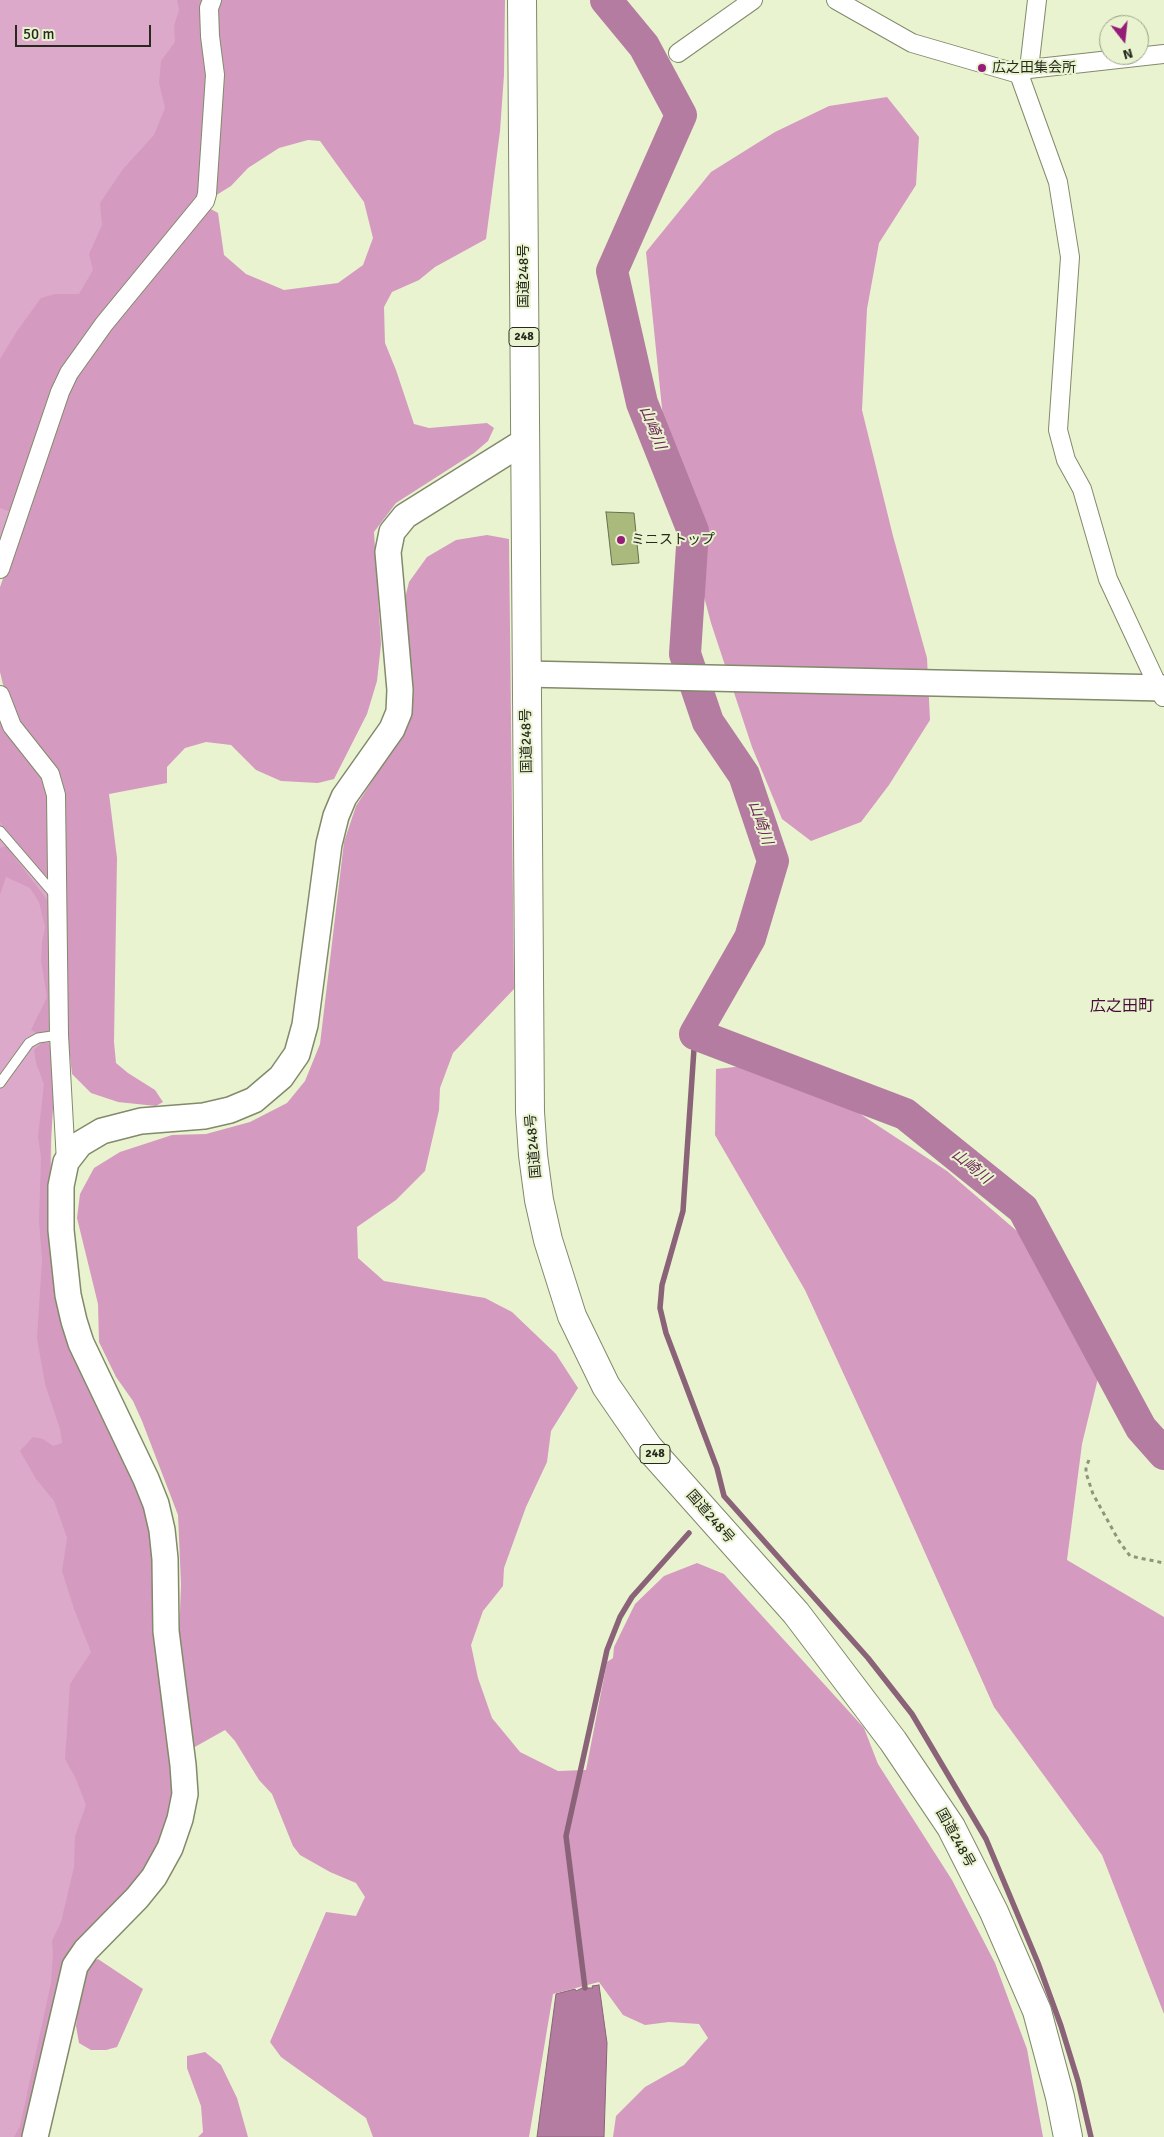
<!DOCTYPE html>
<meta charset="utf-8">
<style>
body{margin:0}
#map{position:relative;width:1164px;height:2137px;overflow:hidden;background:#e9f3d0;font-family:Signika,sans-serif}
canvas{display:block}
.north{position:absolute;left:1099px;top:15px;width:50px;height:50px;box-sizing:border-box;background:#e9f3d0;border:1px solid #9ba388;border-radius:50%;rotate:164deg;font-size:14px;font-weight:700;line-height:20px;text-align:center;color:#262a1d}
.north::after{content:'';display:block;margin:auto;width:18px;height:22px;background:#951c77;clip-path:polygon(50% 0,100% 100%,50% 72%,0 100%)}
.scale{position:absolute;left:15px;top:25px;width:136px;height:22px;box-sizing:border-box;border:2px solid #262a1d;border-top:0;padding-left:6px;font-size:15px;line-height:18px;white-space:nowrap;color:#262a1d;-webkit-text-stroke:4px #e9f3d0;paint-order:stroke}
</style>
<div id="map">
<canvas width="1164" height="2137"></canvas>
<div class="north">N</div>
<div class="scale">50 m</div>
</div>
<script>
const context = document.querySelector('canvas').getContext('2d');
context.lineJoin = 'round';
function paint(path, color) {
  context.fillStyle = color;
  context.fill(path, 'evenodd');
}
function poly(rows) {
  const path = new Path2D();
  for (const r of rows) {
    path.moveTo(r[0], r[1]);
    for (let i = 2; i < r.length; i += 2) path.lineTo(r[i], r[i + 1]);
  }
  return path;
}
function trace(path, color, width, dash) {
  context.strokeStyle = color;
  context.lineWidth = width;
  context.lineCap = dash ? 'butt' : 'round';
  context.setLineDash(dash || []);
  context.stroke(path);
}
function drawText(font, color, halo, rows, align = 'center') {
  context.font = font + ' Signika,"Noto Sans JP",sans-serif';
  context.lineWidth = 4;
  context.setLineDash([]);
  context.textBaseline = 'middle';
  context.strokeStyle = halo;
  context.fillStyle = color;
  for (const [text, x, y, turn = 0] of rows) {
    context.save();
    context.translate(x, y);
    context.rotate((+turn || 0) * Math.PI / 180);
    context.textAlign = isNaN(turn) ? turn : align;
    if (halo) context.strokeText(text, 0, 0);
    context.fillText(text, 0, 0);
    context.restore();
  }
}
paint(poly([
 [0,0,209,0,0,558],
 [0,714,52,823,51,1225,138,1487,78,1944,23,2137,0,2137]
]), '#dda9ca');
paint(poly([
 [177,0,209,0,212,77,203,199,98,325,16,514,0,508,0,359,17,331,41,298,55,294,79,294,93,270,89,254,102,225,100,203,123,169,154,135,165,108,159,83,161,61,175,42,174,26,179,10],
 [215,0,505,0,504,75,500,131,486,239,435,267,419,280,392,292,384,307,385,343,396,370,414,424,429,428,487,423,494,428,488,441,474,453,396,503,374,532,381,644,377,681,367,714,334,779,318,783,281,781,256,770,231,745,206,742,185,748,167,767,167,783,109,794,117,858,114,1042,116,1063,128,1073,155,1090,163,1102,156,1106,118,1102,91,1093,72,1074,67,1029,62,795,31,745,5,693,0,672,0,587,29,506,65,388,109,324,207,207,218,213,224,255,246,274,284,290,338,283,363,265,373,238,364,202,320,141,308,140,279,148,248,168,231,186,210,199],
 [887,97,919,137,916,185,879,243,867,309,862,410,893,536,927,658,930,720,889,785,861,822,811,841,782,819,752,747,711,623,667,457,646,252,711,172,775,132,829,106],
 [487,535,509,539,514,989,453,1053,440,1088,439,1110,425,1171,396,1200,357,1227,358,1258,384,1281,485,1298,512,1312,556,1354,578,1388,551,1431,547,1462,526,1507,504,1568,503,1586,483,1611,471,1645,478,1678,492,1718,520,1752,558,1771,586,1770,607,1662,613,1658,614,1647,635,1604,664,1576,697,1563,724,1574,864,1728,878,1764,952,1880,995,1963,1027,2049,1043,2137,613,2137,616,2116,645,2087,684,2065,708,2038,699,2024,669,2022,645,2025,623,2015,599,1982,553,1994,529,2137,373,2137,366,2118,281,2057,270,2042,326,1912,356,1916,365,1897,356,1883,330,1872,300,1855,293,1846,272,1794,259,1780,235,1741,225,1730,193,1748,179,1640,181,1584,178,1515,142,1421,133,1401,116,1377,99,1342,98,1304,77,1218,80,1194,94,1168,120,1152,172,1135,206,1134,250,1122,287,1103,305,1081,320,1044,344,842,356,806,394,747,404,602,409,582,427,557,456,540],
 [0,714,40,772,50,791,53,881,29,862,0,822],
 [6,846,52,906,54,1029,38,1034,31,1030,47,997,41,961,42,942,45,927,39,902,30,888,6,877,0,895,0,848],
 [43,1042,53,1045,56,1062,50,1156,51,1225,138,1487,149,1529,154,1555,174,1783,171,1814,162,1840,147,1868,130,1889,78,1944,23,2137,14,2137,20,2126,51,1983,53,1954,52,1941,61,1922,74,1867,75,1836,86,1805,76,1779,65,1759,70,1684,91,1652,74,1609,62,1571,67,1538,54,1501,36,1479,20,1451,33,1437,43,1439,53,1446,62,1443,60,1429,45,1384,37,1338,42,1260,39,1221,41,1157,38,1137,44,1084,36,1063,34,1050],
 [781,1062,947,1171,1025,1238,1107,1341,1082,1444,1067,1560,1164,1617,1164,2014,1102,1855,994,1707,897,1490,805,1290,715,1135,716,1069],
 [98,1959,143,1989,117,2047,106,2050,91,2050,79,2043,76,2026,82,1978,94,1961],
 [205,2052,221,2065,237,2098,248,2137,198,2137,203,2132,201,2106,187,2068,187,2056]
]), '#d59ac0');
const water = poly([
 [599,1985,607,2043,604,2137,537,2137,556,1994,575,1989,576,1991,582,1988,593,1988,592,1986,599,1985]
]);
paint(water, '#b57ca1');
trace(water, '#8a6379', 1);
trace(poly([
 [695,1034,683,1211,662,1285,660,1308,666,1333,717,1468,724,1496,868,1658,912,1714,986,1839,1038,1963,1061,2026,1078,2081,1091,2137],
 [585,1988,566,1836,607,1650,620,1617,632,1597,689,1533]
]), '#8a6379', 5.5);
trace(poly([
 [606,0,644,46,681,115,612,271,642,403,693,531,685,654,708,722,744,775,773,861,750,938,695,1034,905,1114,1023,1209,1141,1428,1164,1454]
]), '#b57ca1', 32);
const building = poly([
 [606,512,634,513,639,563,612,565,606,512]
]);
paint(building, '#a9ba7c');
trace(building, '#666f50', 1);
const lane = poly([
 [0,831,55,895],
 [0,1083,29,1043,38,1038,59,1035]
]);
const street = poly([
 [836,0,912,43,1019,74,1029,69,1164,54],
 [678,53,753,0],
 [1029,69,1037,0],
 [1019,74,1058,182,1070,257,1058,430,1066,460,1082,489,1108,579,1163,697],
 [0,569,60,392,69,373,104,324,205,201,207,194,215,75,210,36,209,8,212,0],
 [0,695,12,726,50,774,56,795,59,1035,66,1162]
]);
const secondary = poly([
 [526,674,1164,688],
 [35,2137,75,1966,86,1950,137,1898,154,1877,170,1848,180,1819,185,1794,183,1765,166,1631,165,1559,162,1530,156,1504,146,1479,81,1343,74,1321,68,1295,61,1230,61,1186,66,1162,80,1144,102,1131,141,1121,204,1116,230,1110,254,1100,281,1077,297,1054,305,1025,329,844,336,816,344,797,392,729,399,712,400,690,388,552,392,532,405,516,525,441]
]);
const highway = poly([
 [522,0,530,1112,533,1155,539,1200,548,1240,572,1316,606,1386,648,1447,796,1613,893,1741,951,1827,994,1912,1037,2011,1060,2097,1068,2137]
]);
trace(lane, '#818a6a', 11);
trace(street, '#818a6a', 20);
trace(secondary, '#818a6a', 28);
trace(highway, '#818a6a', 30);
trace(poly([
 [1089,1460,1086,1467,1086,1473,1093,1494,1119,1541,1130,1556,1164,1563]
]), '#8e957d', 3, [4, 4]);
trace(lane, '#fff', 9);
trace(street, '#fff', 18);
trace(secondary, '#fff', 25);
trace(highway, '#fff', 28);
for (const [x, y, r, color] of [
 [982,68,5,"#951c77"],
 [621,540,5,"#951c77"]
]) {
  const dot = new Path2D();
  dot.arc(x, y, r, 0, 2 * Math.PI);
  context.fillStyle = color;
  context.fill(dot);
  trace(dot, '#e9f3d0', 2);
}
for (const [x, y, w] of [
 [524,337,30],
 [655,1454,30]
]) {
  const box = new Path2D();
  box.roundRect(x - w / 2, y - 9.5, w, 19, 4);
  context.fillStyle = '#e9f3d0';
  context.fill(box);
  trace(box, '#262a1d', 1);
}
drawText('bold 12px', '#262a1d', null, [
 ["248",524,337],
 ["248",655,1454]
]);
drawText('14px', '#262a1d', '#e9f3d0', [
 ["広之田集会所",992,68],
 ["ミニストップ",631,540]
], 'left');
drawText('14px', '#262a1d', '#e9f3d0', [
 ["国道248号",524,276,-90],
 ["国道248号",527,741,-91],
 ["国道248号",534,1146,-95],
 ["国道248号",710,1517,49],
 ["国道248号",955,1838,61]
]);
drawText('italic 15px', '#6d2859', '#e9f3d0', [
 ["山崎川",652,428,68],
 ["山崎川",760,823,71],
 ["山崎川",971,1167,39]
]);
drawText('16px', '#470e38', '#e9f3d0', [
 ["広之田町",1122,1007]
]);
</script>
